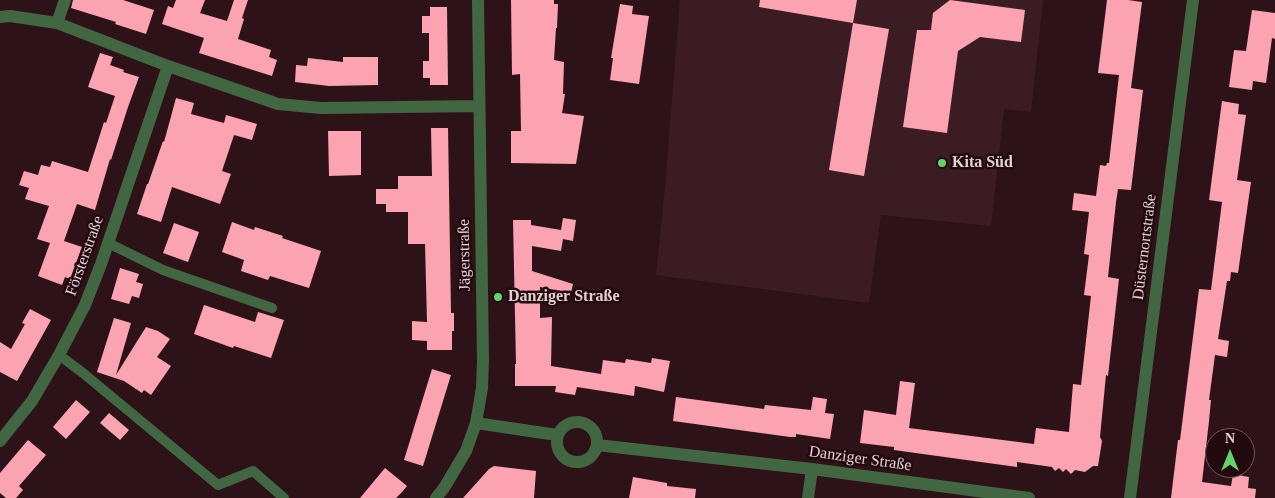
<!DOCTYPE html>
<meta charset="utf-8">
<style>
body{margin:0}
#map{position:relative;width:1275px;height:498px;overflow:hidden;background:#2d1318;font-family:Georgia,serif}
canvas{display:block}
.north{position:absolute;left:1205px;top:428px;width:50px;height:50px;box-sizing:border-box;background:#230a0f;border:1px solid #70595d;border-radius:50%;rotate:0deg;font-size:14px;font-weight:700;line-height:20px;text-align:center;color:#e4d0d3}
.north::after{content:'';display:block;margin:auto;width:18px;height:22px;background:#60d56a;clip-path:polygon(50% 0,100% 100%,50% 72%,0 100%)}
</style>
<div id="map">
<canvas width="1275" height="498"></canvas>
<div class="north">N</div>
</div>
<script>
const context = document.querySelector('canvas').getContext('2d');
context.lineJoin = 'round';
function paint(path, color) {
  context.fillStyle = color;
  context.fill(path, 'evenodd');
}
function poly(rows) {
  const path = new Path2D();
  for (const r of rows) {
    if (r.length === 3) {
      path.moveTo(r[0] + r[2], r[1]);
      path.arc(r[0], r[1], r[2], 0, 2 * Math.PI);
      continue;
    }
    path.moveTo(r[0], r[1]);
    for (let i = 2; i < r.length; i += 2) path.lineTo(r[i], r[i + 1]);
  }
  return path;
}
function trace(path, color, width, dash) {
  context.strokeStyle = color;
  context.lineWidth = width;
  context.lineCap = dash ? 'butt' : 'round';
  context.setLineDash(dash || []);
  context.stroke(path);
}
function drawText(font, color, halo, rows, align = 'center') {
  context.font = font + ' Georgia,serif';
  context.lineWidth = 5;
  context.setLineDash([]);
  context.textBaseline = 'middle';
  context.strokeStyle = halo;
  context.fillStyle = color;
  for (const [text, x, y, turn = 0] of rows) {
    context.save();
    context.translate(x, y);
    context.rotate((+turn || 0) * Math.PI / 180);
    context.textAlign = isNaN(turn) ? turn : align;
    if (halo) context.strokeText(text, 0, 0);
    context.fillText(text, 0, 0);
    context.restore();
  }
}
paint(poly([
 [680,0,1043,0,1031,112,1004,109,991,226,881,215,869,303,656,275,665,188]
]), '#3c1c23');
paint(poly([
 [73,0,123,0,154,10,146,34,115,24,116,22,71,8],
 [176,0,205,0,200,13,227,21,234,0,248,0,242,18,244,19,238,39,271,50,269,57,277,60,272,76,199,53,204,38,162,24,168,6,173,8],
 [511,0,554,0,554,4,558,4,557,28,556,28,554,60,564,62,563,94,565,94,562,113,584,116,576,164,511,163,511,131,521,131,520,74,512,75],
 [760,0,857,0,853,23,759,7],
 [950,0,1025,10,1021,42,980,37,958,51,947,133,903,127,917,30,931,30,933,13],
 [1107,0,1128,0,1142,2,1131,88,1143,90,1131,190,1118,189,1116,202,1108,277,1119,279,1108,376,1106,375,1100,437,1102,441,1098,466,1093,466,1085,472,1075,470,1071,474,1066,469,1063,472,1059,468,1055,471,1052,467,1017,462,1017,467,894,450,894,447,860,443,864,410,896,415,900,381,915,383,909,428,1034,444,1036,428,1069,432,1073,384,1081,385,1091,296,1084,295,1089,255,1084,254,1089,212,1072,210,1074,193,1096,196,1100,165,1106,166,1107,163,1109,163,1119,75,1098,73],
 [620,4,633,6,632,14,649,16,639,84,610,80,613,58,611,58],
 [430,7,447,7,448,85,430,85,430,78,423,78,423,61,429,61,429,33,422,33,422,16,430,16],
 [1252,10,1275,13,1275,39,1272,38,1266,83,1253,81,1252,90,1229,87,1234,50,1246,51],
 [853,23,889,29,864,176,829,170],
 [100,53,113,57,110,65,124,70,123,72,139,77,128,107,111,160,110,159,95,210,77,204,64,241,82,247,70,279,65,277,62,285,38,276,50,243,37,239,49,206,25,199,29,188,19,185,24,171,38,175,41,165,50,167,52,161,88,172,104,122,106,123,115,96,88,87],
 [343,57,378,57,378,85,329,86,295,82,296,65,307,66,308,58,343,62],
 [176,98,194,103,191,114,224,123,226,115,257,124,252,140,234,135,222,171,231,174,220,204,172,187,161,222,137,214,147,184,148,184,163,141,164,142],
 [1222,101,1239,104,1238,114,1246,115,1237,180,1251,182,1238,273,1231,272,1230,281,1227,281,1218,339,1229,341,1227,357,1215,355,1209,400,1211,400,1209,421,1202,482,1231,486,1233,474,1249,477,1248,488,1256,489,1255,498,1171,498,1178,440,1180,440,1199,289,1211,290,1222,202,1209,200],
 [431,128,448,128,451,313,454,313,454,331,452,331,452,350,427,350,427,341,412,340,412,321,427,322,425,244,408,244,408,212,386,212,386,204,376,204,376,189,398,189,398,176,432,176],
 [328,131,361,131,361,175,329,176],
 [563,218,576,220,573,241,563,239,561,251,532,246,532,271,573,284,571,293,540,287,540,318,552,317,551,366,601,374,603,360,625,363,626,359,651,363,652,358,670,361,664,392,635,386,634,396,577,387,575,395,555,392,556,386,515,386,515,364,516,364,513,220,531,220,531,225,561,230],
 [232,222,254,230,255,227,283,236,282,238,321,251,309,288,270,276,268,280,241,271,244,260,222,252],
 [174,223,199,232,188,262,163,253],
 [120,268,139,274,136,282,143,284,139,298,132,296,129,304,111,299],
 [204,305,255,322,258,312,284,320,271,358,234,346,233,348,194,334],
 [30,309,51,320,17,381,0,372,0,342,11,349,25,324,22,323],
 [114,318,131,323,116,375,146,327,158,331,170,339,157,357,171,366,151,395,144,390,142,393,124,381,97,372],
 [432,369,451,375,423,466,404,460],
 [676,397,764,409,765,405,811,410,813,397,827,399,825,413,834,414,830,439,796,434,796,437,790,437,673,421],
 [76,400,90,412,66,439,53,427],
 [109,413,129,430,120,440,100,423],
 [28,440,46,455,19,486,23,490,16,498,6,498,0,493,0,473],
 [494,466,536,471,534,498,463,498,489,469],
 [385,468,407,486,402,492,396,498,360,498],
 [633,477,667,483,667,486,696,489,695,498,629,498]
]), '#fca3b2');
trace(poly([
 [108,243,163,270,272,308],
 [59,355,83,373,218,485,253,471,284,498]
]), '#406741', 10);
trace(poly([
 [0,17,10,16,57,23,168,66,278,104,321,108,479,106],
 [57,23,65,0],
 [577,442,20],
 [476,423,557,435],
 [0,441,32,401,59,355,85,305,101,264,168,66],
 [597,445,812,469,1029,498],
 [436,498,444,488,466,451,476,423,482,388,483,360,478,0],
 [808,498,812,469],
 [1130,498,1193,0]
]), '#406741', 12);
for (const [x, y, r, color] of [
 [942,163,5,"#60d56a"],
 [498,297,5,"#60d56a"]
]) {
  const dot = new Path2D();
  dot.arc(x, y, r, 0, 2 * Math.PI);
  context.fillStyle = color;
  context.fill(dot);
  trace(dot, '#230a0f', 2);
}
drawText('bold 16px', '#e4d0d3', '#230a0f', [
 ["Kita Süd",952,163],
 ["Danziger Straße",508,297]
], 'left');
drawText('16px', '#e4d0d3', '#230a0f', [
 ["Düsternortstraße",1145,247,-83],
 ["Jägerstraße",465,255,-91],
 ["Försterstraße",85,256,-70],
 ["Danziger Straße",860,459,8]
]);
</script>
